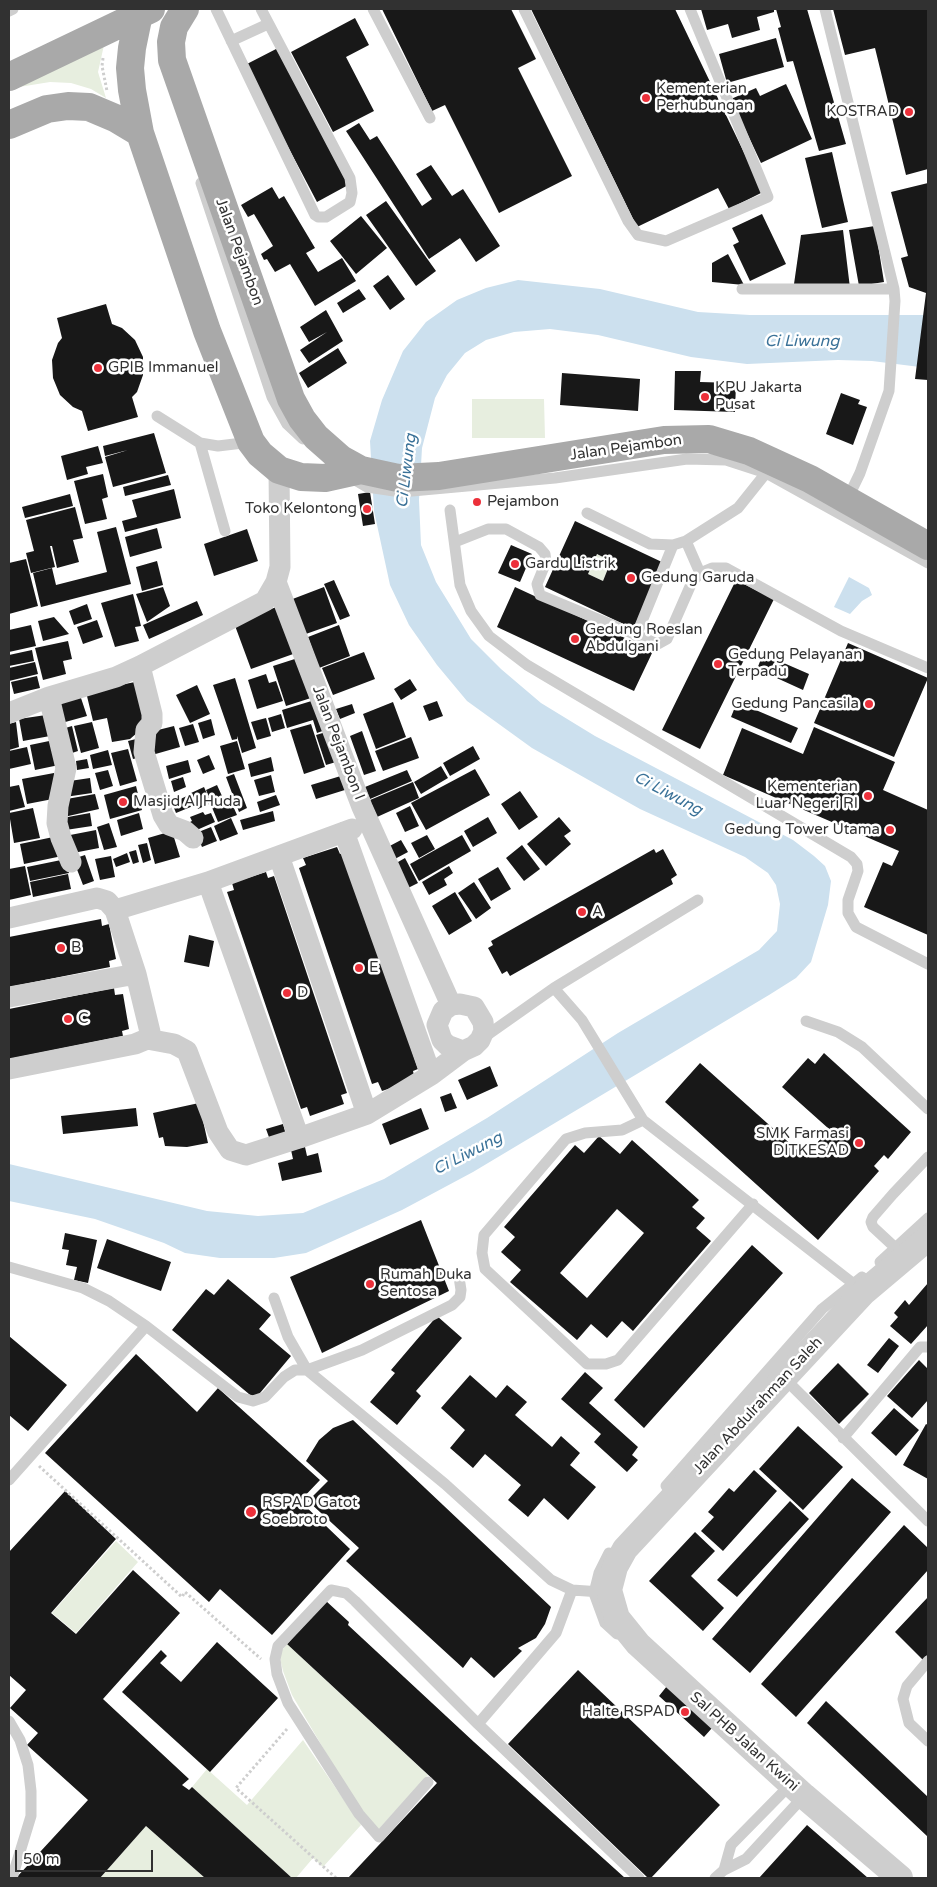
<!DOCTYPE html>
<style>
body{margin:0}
#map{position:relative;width:937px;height:1887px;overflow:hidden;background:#fff;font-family:"Varela Round",sans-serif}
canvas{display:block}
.frame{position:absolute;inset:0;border:10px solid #313131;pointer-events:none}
.scale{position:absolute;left:15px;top:1850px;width:138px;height:22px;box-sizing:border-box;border:2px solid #313131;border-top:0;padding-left:6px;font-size:15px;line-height:18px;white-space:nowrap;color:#313131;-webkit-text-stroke:4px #fff;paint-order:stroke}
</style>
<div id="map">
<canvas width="937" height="1887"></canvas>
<div class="frame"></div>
<div class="scale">50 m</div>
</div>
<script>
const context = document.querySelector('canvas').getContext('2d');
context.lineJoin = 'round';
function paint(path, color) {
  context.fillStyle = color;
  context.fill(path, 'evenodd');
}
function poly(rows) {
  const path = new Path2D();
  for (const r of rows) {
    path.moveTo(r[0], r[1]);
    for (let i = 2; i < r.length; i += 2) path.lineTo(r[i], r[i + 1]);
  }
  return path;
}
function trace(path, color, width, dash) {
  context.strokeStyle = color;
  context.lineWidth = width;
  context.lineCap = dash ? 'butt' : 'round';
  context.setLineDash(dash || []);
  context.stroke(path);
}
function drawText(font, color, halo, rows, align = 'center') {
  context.font = font + ' "Varela Round",sans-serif';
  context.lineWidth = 5;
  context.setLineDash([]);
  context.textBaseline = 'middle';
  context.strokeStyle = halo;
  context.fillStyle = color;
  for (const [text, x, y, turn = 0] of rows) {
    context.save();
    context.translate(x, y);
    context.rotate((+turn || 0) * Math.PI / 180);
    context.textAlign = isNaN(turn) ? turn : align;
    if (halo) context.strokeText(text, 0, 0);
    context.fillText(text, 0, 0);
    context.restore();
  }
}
paint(poly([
 [104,45,98,72,106,98,91,89,71,83,50,82,19,87],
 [472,399,544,399,545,438,472,438],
 [597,554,611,561,603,581,588,574],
 [116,1541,138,1562,76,1633,52,1613],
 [287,1644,428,1775,378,1830,359,1809,292,1695,283,1671,279,1654],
 [303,1740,361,1825,323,1867,313,1858,296,1878,292,1878,192,1787,207,1769,247,1805],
 [146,1826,205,1878,100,1878]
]), '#e7eedf');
paint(poly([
 [518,280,600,289,698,312,750,315,928,315,928,368,872,361,838,360,747,364,691,357,598,335,550,329,514,332,486,340,465,353,447,375,435,398,422,448,419,500,421,545,436,582,471,639,501,669,541,703,595,736,793,840,814,856,825,866,831,881,828,905,811,962,796,978,769,995,473,1172,402,1210,306,1253,274,1258,220,1258,185,1253,164,1243,95,1219,9,1201,9,1164,207,1211,258,1216,303,1213,384,1179,487,1118,618,1033,759,950,777,931,780,904,776,885,768,873,745,857,640,809,532,748,467,701,437,665,409,625,390,585,374,511,370,441,382,400,403,351,426,322,457,300,486,288],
 [849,577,869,588,872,595,862,601,850,614,834,607]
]), '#cce0ee');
paint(poly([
 [382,9,511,9,536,59,518,68,572,176,499,213,445,105,432,111],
 [531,9,675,9,763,192,729,209,718,188,637,227],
 [701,9,774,9,774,12,757,17,760,30,732,38,728,24,707,30],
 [776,9,807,9,846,144,819,151,793,61,787,62,778,28,781,27],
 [833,9,928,9,928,169,906,175,875,48,845,55],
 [355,18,369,45,346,57,374,111,333,132,291,52],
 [776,38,784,67,727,83,719,54],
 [278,48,350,184,317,202,245,65],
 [786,84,812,139,761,163,731,99,756,88,760,96],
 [359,123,370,140,377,136,422,206,432,199,416,174,431,165,452,196,463,189,500,246,476,262,460,238,429,259,346,131],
 [832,152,848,222,822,228,805,158],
 [928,183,928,380,915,379,926,293,909,287,901,258,908,256,891,192],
 [272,187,279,199,284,196,315,248,306,253,318,272,342,258,356,281,315,306,290,264,275,272,267,259,264,260,261,254,273,246,254,214,248,217,241,205],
 [386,201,436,271,416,286,366,215],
 [762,214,786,264,750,281,733,245,739,242,732,228],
 [361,216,387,248,356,274,330,241],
 [875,226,884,282,859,286,849,230],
 [843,230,850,288,794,284,801,235],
 [728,254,744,285,712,282,712,263],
 [388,275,405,299,390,310,373,286],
 [359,289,366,299,343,313,337,303],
 [106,304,112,324,122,328,135,340,143,357,143,375,137,392,132,397,138,417,88,431,82,411,73,407,60,395,53,378,52,360,58,343,62,338,57,318],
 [326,310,343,341,309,363,300,350,327,332,309,342,300,327],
 [338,348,347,363,308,388,299,373],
 [675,371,701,371,700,382,736,383,735,412,674,410],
 [562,373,640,379,638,411,560,405],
 [841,393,860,400,858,404,867,407,853,445,826,434],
 [154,433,166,473,113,487,105,457,128,450,105,456,103,446],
 [98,446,103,463,86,467,88,474,67,480,61,456],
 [103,474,108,497,102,499,107,519,85,524,74,481],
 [168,475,171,485,125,496,123,487],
 [174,489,181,518,125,532,122,521,137,517,132,500],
 [370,492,375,524,363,526,358,494],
 [70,494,73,506,25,518,22,507],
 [75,507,83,538,73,540,79,562,57,568,52,546,50,546,55,567,31,573,26,553,34,551,26,520],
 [575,521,664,563,634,629,545,587],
 [597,554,611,561,603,581,588,574],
 [116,527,131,584,41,607,33,573,52,568,56,585,107,572,97,532],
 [157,528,162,548,130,557,125,537],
 [247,529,258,561,214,576,204,544],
 [511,545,532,554,520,582,498,573],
 [26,559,38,606,9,614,9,563],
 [157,561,163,585,142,591,136,567],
 [334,580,350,616,340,620,324,584],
 [736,580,774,599,700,749,662,730],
 [163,587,170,606,147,622,136,594],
 [324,587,337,623,303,635,290,600],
 [515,587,653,651,634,691,497,627],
 [133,594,141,626,135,627,139,641,115,647,101,603],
 [197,601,203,615,149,639,143,625],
 [87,604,92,619,74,625,69,611],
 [279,606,296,653,251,669,234,623],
 [54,617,69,634,43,641,38,621],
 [97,620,103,637,83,644,77,627],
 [31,625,36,646,9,652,9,630],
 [339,625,350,656,319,668,308,637],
 [68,641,72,659,63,661,66,674,43,680,35,648],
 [848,643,928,678,894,757,814,723],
 [32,650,34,661,9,666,9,655],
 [364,652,375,679,333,695,322,668],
 [763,654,809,674,803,690,757,669],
 [301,657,314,697,286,706,273,666],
 [35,662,38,674,9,681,9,668],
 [266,674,269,683,276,681,283,701,257,709,248,680],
 [37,676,40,688,14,694,11,682],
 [235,678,256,748,242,753,237,736,237,739,232,740,213,685],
 [410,679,417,690,401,700,394,689],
 [135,682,145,726,130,739,112,742,107,718,93,721,86,692],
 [197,685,210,714,190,723,176,695],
 [80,695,87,716,58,724,52,704],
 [318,699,328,729,317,733,313,720,287,728,282,710],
 [437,701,443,716,429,721,423,706],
 [393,702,406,737,376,749,363,714],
 [737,702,798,728,791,743,731,717],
 [352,704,355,713,340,719,336,709],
 [281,714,285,728,272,732,268,718],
 [46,715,50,736,23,741,19,719],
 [266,718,271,736,257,740,251,722],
 [211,719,215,735,203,739,198,723],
 [16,722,19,747,9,750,9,724],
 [92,722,99,748,81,753,74,726],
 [193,724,199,742,185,746,179,728],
 [311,724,325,767,304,774,290,730],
 [72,726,78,751,66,755,59,730],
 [174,726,180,747,152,755,154,731],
 [814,727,895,762,883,790,928,810,928,935,864,907,883,862,892,866,899,851,723,775,742,728,803,754],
 [362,731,376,771,364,775,350,736],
 [326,732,336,762,326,765,316,735],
 [411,737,419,758,383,771,375,751],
 [136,739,141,757,133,759,128,741],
 [54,740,59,765,35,770,30,745],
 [237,741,245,769,228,774,220,746],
 [473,746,480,759,450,776,443,763],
 [27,747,31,764,9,769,9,751],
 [128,749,137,781,120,786,111,753],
 [108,750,112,765,93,769,90,755],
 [209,755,215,769,203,774,197,760],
 [271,757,274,771,251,777,248,764],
 [87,759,89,768,77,770,76,761],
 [188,760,191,772,169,779,166,766],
 [441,766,448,778,421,794,414,782],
 [475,769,490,795,426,830,411,803],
 [108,770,113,786,100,790,95,773],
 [407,770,412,781,370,799,365,787],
 [54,773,58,798,27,804,22,779],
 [234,774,247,808,239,812,226,777],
 [271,775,275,792,259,796,254,780],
 [344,775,348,789,316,799,311,785],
 [183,777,186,787,174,792,171,781],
 [90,778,92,793,65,797,63,782],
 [413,782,419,798,377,817,370,800],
 [19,785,25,807,9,811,9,787],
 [217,785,222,796,211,801,206,790],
 [136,786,142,810,110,819,104,795],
 [204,787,211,803,198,809,191,793],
 [520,791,538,817,519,830,501,804],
 [95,794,99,809,64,817,61,800],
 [189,795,193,806,176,813,172,803],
 [276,795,280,805,260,812,257,802],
 [229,797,237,815,218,822,211,805],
 [410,806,419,826,405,832,396,813],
 [33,808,40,838,14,843,9,813],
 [273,811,275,821,243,830,240,820],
 [203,812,205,815,211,813,215,822,190,833,186,824,192,821,190,817],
 [90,813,92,826,59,831,57,819],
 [139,813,143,829,121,836,117,820],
 [488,817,497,833,473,847,464,831],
 [559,817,571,831,564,836,571,844,546,866,527,844],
 [231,818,238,834,220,841,214,826],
 [109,823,117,847,104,850,97,827],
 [211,827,217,841,202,847,196,833],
 [96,830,99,848,68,854,65,836],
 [172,831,180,857,155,864,148,838],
 [427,835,435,849,419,858,411,843],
 [462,835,471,851,419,881,410,864],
 [58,836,62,856,24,864,20,844],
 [401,840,408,852,391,861,384,849],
 [147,843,151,860,143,863,138,845],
 [522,845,540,869,524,881,506,858],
 [337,847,340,854,345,852,418,1069,413,1071,415,1080,382,1091,378,1082,372,1084,299,868,306,865,303,858],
 [654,849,656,853,663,849,677,875,671,879,673,884,510,976,507,971,502,974,488,948,493,945,491,941],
 [136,850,139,862,133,864,129,852],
 [127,853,130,862,116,867,113,859],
 [85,855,94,881,83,885,73,859],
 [111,856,115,877,100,880,95,859],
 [405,858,418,883,404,890,391,866],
 [66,859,69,873,30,881,27,867],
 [25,866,31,895,9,900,9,869],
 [449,866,453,873,444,879,447,885,429,895,422,882],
 [498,867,511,889,491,901,478,879],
 [266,872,268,878,274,876,347,1093,341,1095,344,1104,310,1116,307,1107,301,1109,227,892,234,890,232,883],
 [68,874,71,889,33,897,30,882],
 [474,882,491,908,476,919,458,893],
 [455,892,472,921,449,935,432,906],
 [101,919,102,926,109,924,116,959,109,961,110,967,9,987,9,937],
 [189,935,214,941,209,967,184,962],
 [114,988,115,995,123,994,129,1029,122,1031,123,1036,9,1059,9,1009],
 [824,1053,911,1132,888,1159,884,1155,874,1166,879,1171,818,1240,665,1102,700,1063,805,1157,829,1129,782,1087,808,1058,815,1064],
 [490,1066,498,1086,467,1100,458,1080],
 [451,1093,457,1108,445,1112,440,1097],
 [199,1103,208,1143,187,1147,165,1146,163,1137,159,1138,153,1113],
 [136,1108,138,1126,63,1134,61,1116],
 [421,1108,429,1129,390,1145,382,1124],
 [283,1124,286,1135,270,1140,266,1129],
 [599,1136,620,1154,632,1140,699,1200,692,1207,705,1218,696,1228,711,1241,633,1331,622,1321,607,1338,591,1324,577,1340,510,1282,521,1270,501,1252,515,1237,504,1227,575,1145,584,1153],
 [617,1209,644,1233,587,1298,560,1273],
 [305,1147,307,1156,318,1153,322,1172,282,1181,278,1163,293,1159,291,1150],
 [421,1220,449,1291,322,1353,290,1277],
 [65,1233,97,1240,88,1283,74,1280,77,1267,66,1265,69,1250,62,1249],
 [107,1239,171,1262,161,1291,97,1268],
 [752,1245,783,1273,644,1428,614,1400],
 [228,1279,271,1315,259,1329,291,1356,255,1399,172,1330,206,1289,214,1295],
 [928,1283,928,1325,911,1344,890,1326,898,1317,894,1313,905,1300,909,1305],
 [437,1316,462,1338,416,1391,421,1396,397,1425,370,1402,395,1373,391,1370],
 [9,1336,67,1385,28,1431,9,1415],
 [889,1338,899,1346,878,1373,867,1365],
 [136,1354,197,1412,218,1388,320,1480,300,1501,350,1549,272,1635,220,1589,209,1602,45,1453],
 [919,1360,928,1369,928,1400,912,1418,887,1396],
 [838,1363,869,1394,839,1424,809,1393],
 [585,1372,603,1388,589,1403,638,1447,632,1455,638,1460,627,1472,594,1442,601,1434,561,1399],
 [470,1375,496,1398,507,1385,527,1402,515,1415,552,1447,561,1436,580,1453,570,1465,596,1487,568,1520,544,1498,528,1517,508,1500,521,1485,485,1454,473,1468,450,1448,465,1430,441,1408],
 [894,1408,919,1430,896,1456,871,1433],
 [353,1420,551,1607,545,1624,536,1638,518,1648,522,1651,494,1678,471,1657,463,1668,346,1561,359,1548,308,1501,328,1481,306,1461,319,1440,333,1428],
 [926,1424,928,1425,928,1479,903,1465],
 [798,1426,843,1467,803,1510,759,1469],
 [754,1470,777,1491,723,1551,701,1531,714,1517,708,1512,729,1488,734,1492],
 [852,1478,891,1512,750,1673,712,1639],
 [65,1491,116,1539,51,1613,76,1634,133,1570,180,1613,103,1699,189,1779,182,1785,189,1790,192,1787,292,1878,205,1878,146,1826,100,1878,16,1878,88,1800,27,1745,38,1733,10,1708,26,1690,9,1675,9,1552],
 [790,1501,809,1519,737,1597,717,1580],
 [904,1525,928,1548,928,1570,796,1717,761,1684],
 [695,1532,715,1551,691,1576,724,1608,703,1631,649,1581],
 [928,1597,928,1654,923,1660,895,1632],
 [326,1601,349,1622,348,1625,474,1742,625,1878,348,1878,437,1783,287,1644],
 [217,1642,278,1698,210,1772,122,1692,161,1650,167,1656,160,1663,181,1682],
 [578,1670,720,1805,651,1878,648,1878,508,1744],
 [667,1686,712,1728,704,1737,659,1696],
 [826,1701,928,1797,928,1837,807,1723],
 [807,1825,868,1878,759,1878]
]), '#181818');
trace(poly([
 [103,58,102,66,107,91],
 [39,1466,182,1597,185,1592,261,1659],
 [287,1729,236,1788,336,1878]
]), '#cecece', 3, [2.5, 2.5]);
trace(poly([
 [216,9,315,215,318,217,326,217,350,202,352,193,350,178,261,9],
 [373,9,430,118],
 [524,9,628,221,638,235,666,241,768,197,690,9],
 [825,9,894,289,895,301,889,391,860,473,847,500],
 [9,11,13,9],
 [231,41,268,24],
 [201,183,272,397,287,424,303,439],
 [742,289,894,289],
 [157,416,200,443,218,446,251,442],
 [200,443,225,531],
 [350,477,367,487,401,492,555,478,687,459,726,460,766,473,928,563],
 [450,510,460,585,471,611,489,636,527,665,851,857,857,864,858,871,848,900,848,913,856,927,928,964],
 [587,513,650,544,673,545,686,541,738,508,770,468],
 [686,541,700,573],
 [455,542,488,529,506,529,539,547,545,554,546,562,537,584,540,595,658,644,667,639,692,582,700,573,712,568,726,568,841,631,928,668],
 [636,636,673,545],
 [554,988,582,1020,643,1120,859,1288],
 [806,1021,838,1032,862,1047,928,1109],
 [483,1038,554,988,698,900],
 [643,1120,622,1130,585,1133,566,1139,484,1235,482,1253,485,1269,587,1364,606,1364,618,1360,753,1204],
 [901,1253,873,1227,871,1222,873,1217,893,1194,928,1157],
 [880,1262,928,1218],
 [9,1267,83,1288,109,1301,146,1326],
 [274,1298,288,1337,307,1370,445,1484,551,1580,572,1590,601,1592],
 [784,1378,928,1521],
 [843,1438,920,1347,928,1347],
 [9,1480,146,1326,238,1397,253,1401,265,1397,284,1377,295,1370,307,1370,362,1350,452,1305,460,1297,461,1290,459,1277],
 [666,1486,822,1309,862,1277],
 [609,1553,599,1573,594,1593,605,1623,617,1634],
 [928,1661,907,1686,903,1699,909,1723,928,1741],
 [9,1721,20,1740,28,1765,31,1791,31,1816,12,1878],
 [478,1724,556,1633,572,1590],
 [428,1782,379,1837,359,1814,288,1703,277,1674,275,1659,278,1646,331,1590,346,1593,355,1601,478,1724,639,1878],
 [724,1870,731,1845,791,1784],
 [715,1878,724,1870,746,1859,804,1796]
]), '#cecece', 11);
trace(poly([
 [279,470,280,567,276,582,362,807,451,1005],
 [140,666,152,714,152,723,146,730,144,752,163,815,169,825,185,831,193,838],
 [49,697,66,768,58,806,57,823,61,838,71,862],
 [9,713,49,697,116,677,140,666,265,601,276,582],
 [352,829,208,882,299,1138,367,1114,431,1075,463,1051,474,1046,480,1040,484,1031,483,1022,474,1007,460,1004,451,1005,443,1011,437,1025,442,1040,447,1045,463,1051],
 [344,832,431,1075],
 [279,856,367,1114],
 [9,918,97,898,107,901,115,910,208,882],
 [9,997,136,974],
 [147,1039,174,1044,187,1051,218,1132,230,1150,246,1155,299,1138],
 [9,1069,135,1044,147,1039,150,1032,136,974,115,910]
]), '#cecece', 21);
trace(poly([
 [900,1878,804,1796,638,1644,617,1618,609,1590,615,1567,625,1549,864,1292,928,1238]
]), '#cecece', 26);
trace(poly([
 [185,9,174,27,171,42,172,60,291,399,302,419,316,437,341,459,361,470],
 [139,14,132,48,130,68,132,90,140,133,207,331,251,442,260,454,279,470,301,477,325,478,361,470,398,478,439,476,664,440,709,439,749,451,810,479,928,546],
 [9,77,151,9],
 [9,125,47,109,68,106,89,107,115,118,140,133]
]), '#a9a9a9', 28);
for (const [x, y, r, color] of [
 [646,98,5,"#ec303a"],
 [909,112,5,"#ec303a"],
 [98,368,5,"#ec303a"],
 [705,397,5,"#ec303a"],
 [477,502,5,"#ec303a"],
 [367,509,5,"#ec303a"],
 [515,564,5,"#ec303a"],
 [631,578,5,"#ec303a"],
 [575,639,5,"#ec303a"],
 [718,664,5,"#ec303a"],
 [869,704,5,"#ec303a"],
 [868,796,5,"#ec303a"],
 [123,802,5,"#ec303a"],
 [890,830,5,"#ec303a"],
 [582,912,5,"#ec303a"],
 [61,948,5,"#ec303a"],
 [359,968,5,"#ec303a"],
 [287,993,5,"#ec303a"],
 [68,1019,5,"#ec303a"],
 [859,1143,5,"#ec303a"],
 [370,1284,5,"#ec303a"],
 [251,1512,6,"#ec303a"],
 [685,1712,5,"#ec303a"]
]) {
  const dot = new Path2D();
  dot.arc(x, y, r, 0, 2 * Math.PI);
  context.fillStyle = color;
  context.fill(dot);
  trace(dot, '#fff', 2);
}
drawText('15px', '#313131', '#fff', [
 ["Kementerian",656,89],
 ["Perhubungan",656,106],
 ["KOSTRAD",899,112,"right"],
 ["GPIB Immanuel",108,368],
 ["KPU Jakarta",715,388],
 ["Pusat",715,405],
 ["Pejambon",487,502],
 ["Toko Kelontong",357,509,"right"],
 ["Gardu Listrik",525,564],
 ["Gedung Garuda",641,578],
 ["Gedung Roeslan",585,630],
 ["Abdulgani",585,647],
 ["Gedung Pelayanan",728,655],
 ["Terpadu",728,672],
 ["Gedung Pancasila",859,704,"right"],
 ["Kementerian",858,787,"right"],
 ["Luar Negeri RI",858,804,"right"],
 ["Masjid Al Huda",133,802],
 ["Gedung Tower Utama",880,830,"right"],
 ["A",592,912],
 ["B",71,948],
 ["E",369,968],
 ["D",297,993],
 ["C",78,1019],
 ["SMK Farmasi",849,1134,"right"],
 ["DITKESAD",849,1151,"right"],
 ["Rumah Duka",380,1275],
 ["Sentosa",380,1292],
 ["RSPAD Gatot",262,1503],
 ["Soebroto",262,1520],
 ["Halte RSPAD",675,1712,"right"]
], 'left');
drawText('15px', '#313131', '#fff', [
 ["Jalan Pejambon",239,252,70],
 ["Jalan Pejambon",626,448,-8],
 ["Jalan Pejambon I",338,743,69],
 ["Jalan Abdulrahman Saleh",758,1406,-47],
 ["Sal PHB Jalan Kwini",744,1742,42]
]);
drawText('italic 16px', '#3b7298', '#fff', [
 ["Ci Liwung",802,342],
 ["Ci Liwung",407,471,-83],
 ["Ci Liwung",668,794,28],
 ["Ci Liwung",468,1154,-27]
]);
</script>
